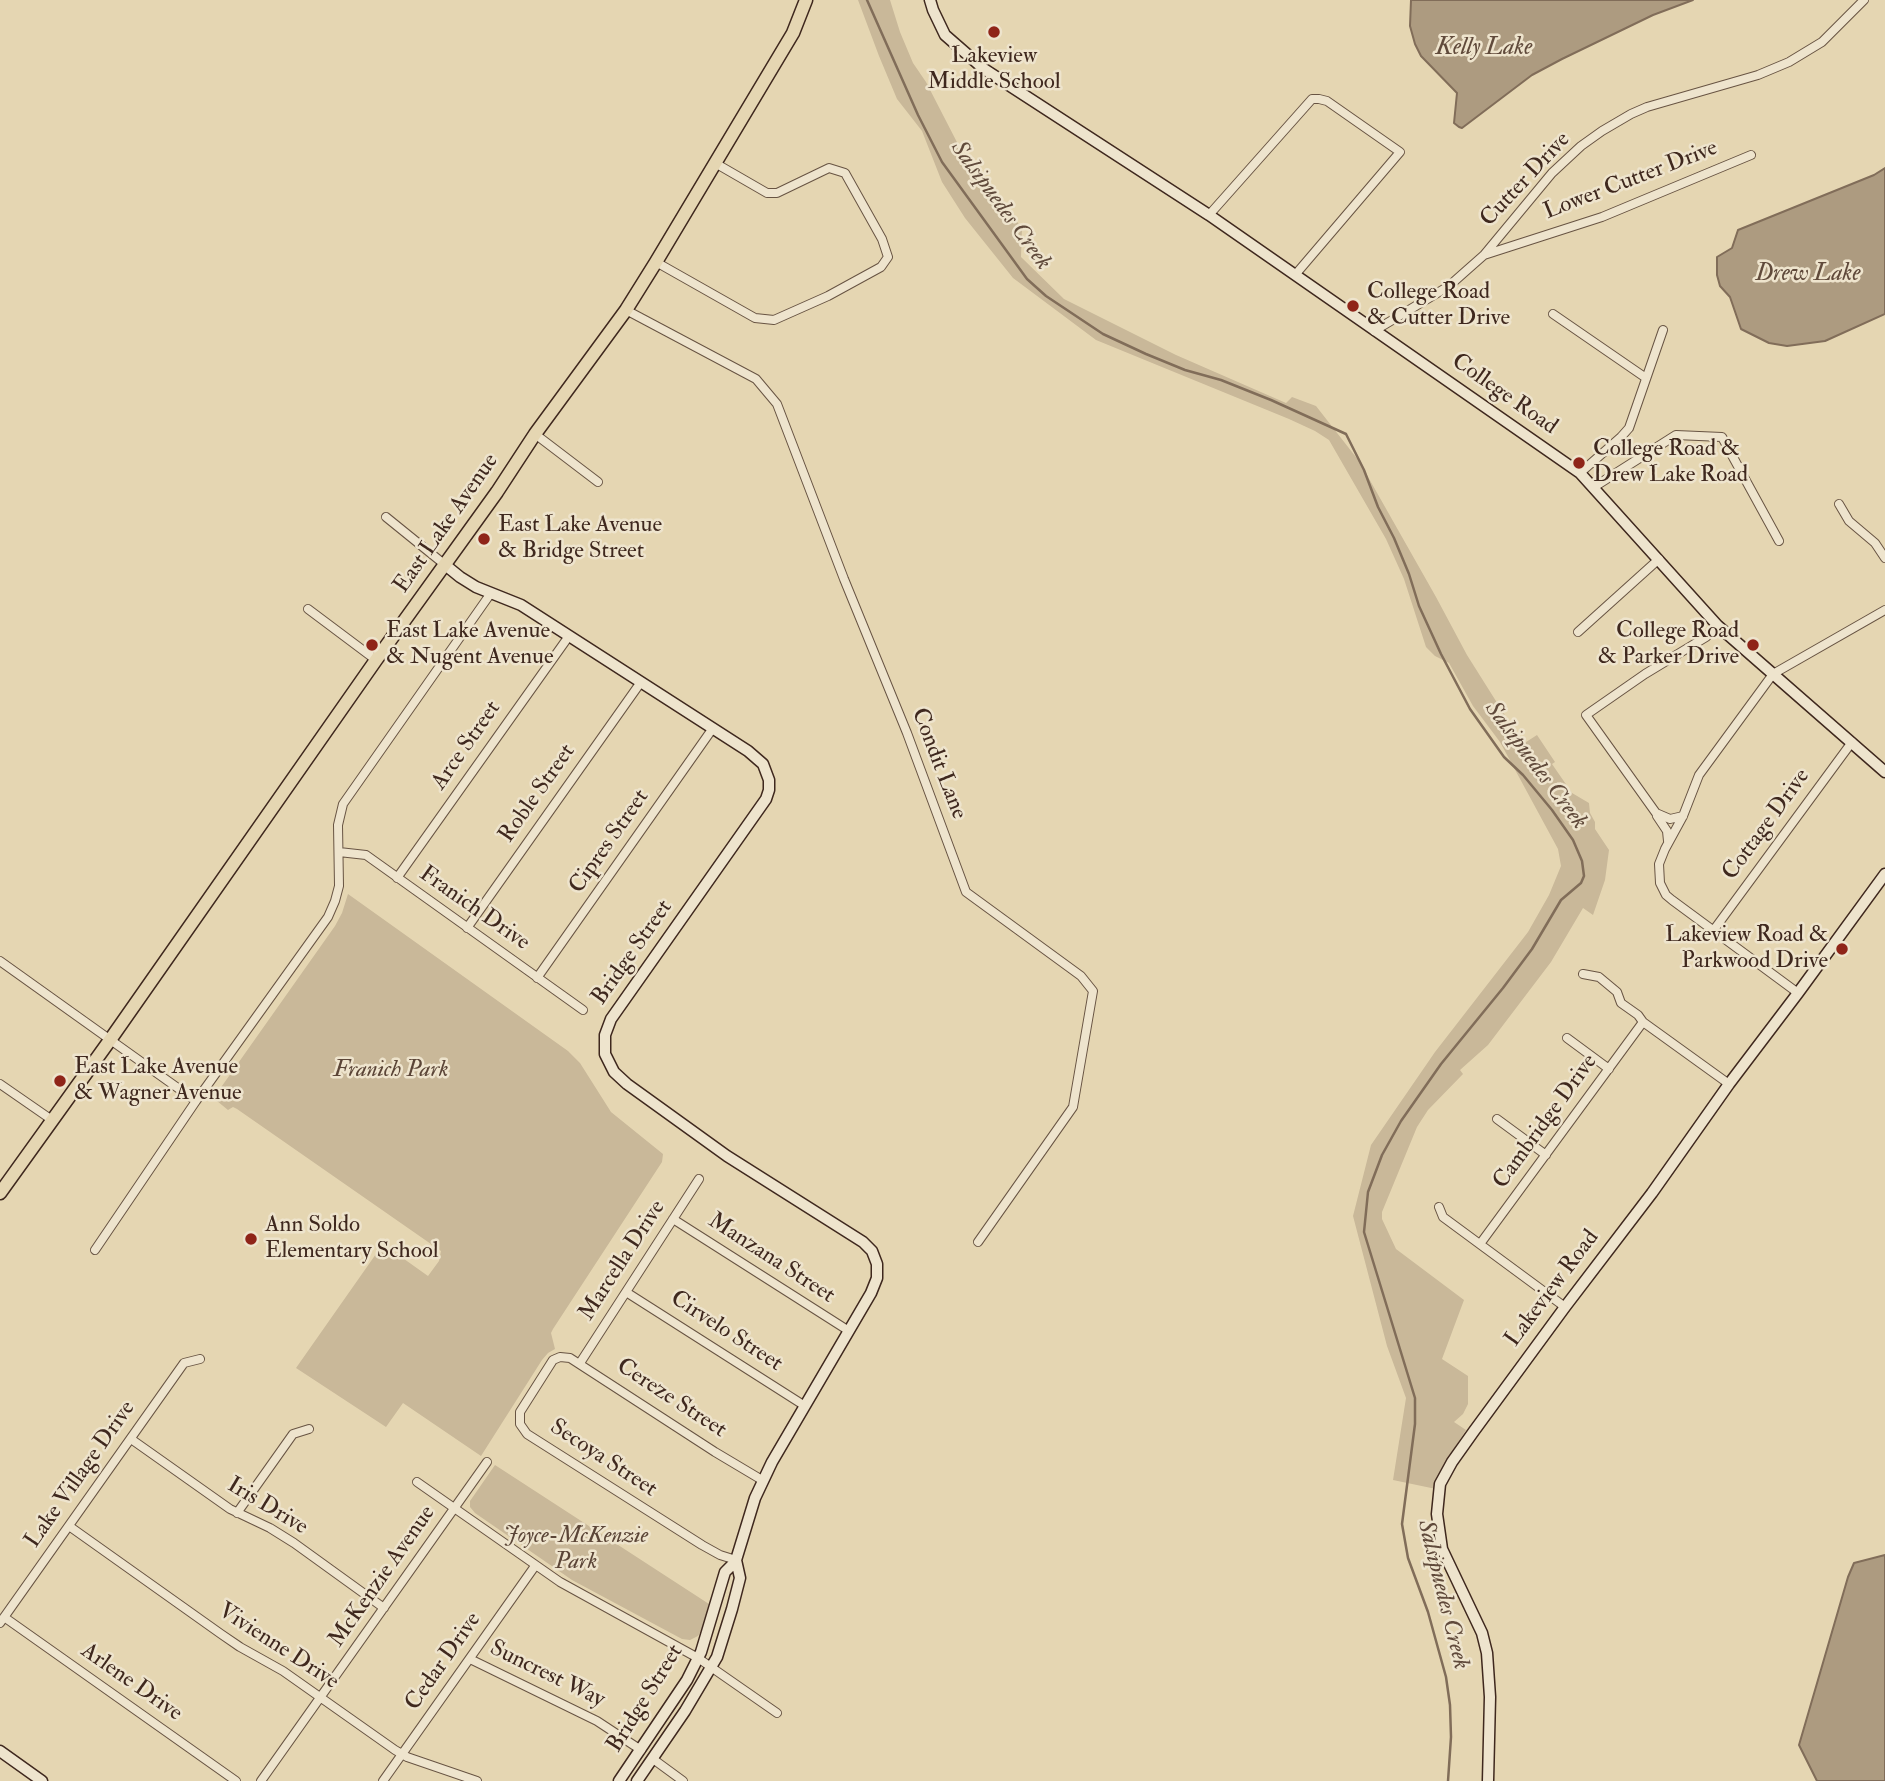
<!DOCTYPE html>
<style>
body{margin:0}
canvas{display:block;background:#e5d6b2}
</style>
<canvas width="1885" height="1781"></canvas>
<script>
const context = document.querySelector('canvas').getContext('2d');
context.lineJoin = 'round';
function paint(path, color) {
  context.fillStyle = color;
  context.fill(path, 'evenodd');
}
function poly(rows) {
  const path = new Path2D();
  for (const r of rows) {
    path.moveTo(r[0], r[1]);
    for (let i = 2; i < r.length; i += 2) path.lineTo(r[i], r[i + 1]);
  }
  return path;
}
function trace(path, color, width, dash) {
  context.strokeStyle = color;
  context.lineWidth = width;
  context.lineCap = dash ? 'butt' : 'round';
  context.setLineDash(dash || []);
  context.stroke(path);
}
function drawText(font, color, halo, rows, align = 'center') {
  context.font = font + ' "IM FELL Double Pica",serif';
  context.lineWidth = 5;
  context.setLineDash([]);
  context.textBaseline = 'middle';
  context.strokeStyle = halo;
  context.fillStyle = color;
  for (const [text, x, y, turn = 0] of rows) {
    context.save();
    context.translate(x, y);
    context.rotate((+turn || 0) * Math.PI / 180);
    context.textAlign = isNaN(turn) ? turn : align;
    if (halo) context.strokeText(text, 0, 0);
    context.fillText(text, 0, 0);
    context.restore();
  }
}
paint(poly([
 [858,0,890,0,900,32,913,63,926,82,979,185,1005,207,1022,228,1021,257,1064,299,1176,355,1286,403,1292,397,1316,406,1359,461,1436,597,1467,655,1523,744,1537,735,1555,762,1552,764,1572,793,1589,803,1590,813,1595,822,1595,829,1609,850,1605,880,1593,915,1583,908,1551,962,1488,1045,1460,1070,1463,1074,1428,1110,1417,1127,1382,1212,1382,1219,1396,1249,1464,1300,1442,1359,1468,1376,1468,1404,1463,1414,1454,1422,1466,1430,1441,1469,1436,1489,1393,1480,1406,1398,1387,1346,1353,1216,1371,1145,1435,1052,1528,932,1549,895,1561,866,1558,849,1500,742,1473,706,1449,663,1435,656,1426,647,1404,579,1386,539,1329,440,1315,431,1289,419,1096,340,1013,278,965,218,942,182,922,131,897,99,879,56],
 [348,894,568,1051,580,1063,611,1112,663,1154,662,1162,553,1329,551,1333,555,1349,548,1353,542,1360,481,1456,403,1403,386,1427,296,1368,383,1244,428,1276,439,1261,441,1251,237,1109,233,1107,228,1110,217,1101,216,1098,217,1093,335,926,342,913],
 [495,1465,709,1604,702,1629,698,1636,690,1640,682,1639,572,1580,475,1513,470,1507,470,1501]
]), '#c9b899');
const water = poly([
 [1411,0,1693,0,1653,15,1562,59,1532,75,1462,128,1459,127,1454,123,1457,93,1421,56,1415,44,1410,26,1411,0],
 [1885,168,1885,314,1825,341,1787,346,1769,343,1741,329,1730,297,1720,286,1717,275,1717,257,1732,248,1738,230,1874,175,1885,168],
 [1885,1555,1885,1781,1817,1781,1799,1745,1848,1577,1854,1563,1885,1555]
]);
paint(water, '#ad9b80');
trace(water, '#816d59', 2);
trace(poly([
 [867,0,918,115,942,162,1027,279,1046,296,1103,334,1146,354,1185,370,1221,380,1271,400,1346,434,1364,470,1378,507,1394,538,1409,574,1419,606,1441,654,1470,709,1504,757,1523,775,1552,810,1573,840,1582,861,1584,876,1581,883,1561,900,1532,949,1503,988,1441,1064,1401,1121,1382,1155,1368,1192,1364,1232,1415,1398,1415,1424,1402,1524,1408,1558,1428,1612,1446,1677,1450,1705,1451,1737,1448,1781]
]), '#816d59', 2.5);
const street = poly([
 [1209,215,1312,99,1319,99,1327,101,1400,152,1295,275],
 [1484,255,1602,217,1751,155],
 [656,262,755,318,774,320,828,296,881,267,888,257,882,239,845,173,829,168,777,193,767,193,715,163],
 [626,310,756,379,777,404,844,579,907,733,966,892,1081,976,1093,991,1073,1107,978,1242],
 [1553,314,1646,378],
 [1374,331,1449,286,1467,270,1484,255,1552,173,1581,146,1602,131,1631,114,1647,107,1758,75,1789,62,1822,42,1864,0],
 [535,434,598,482],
 [1580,473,1621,437,1629,428,1663,330],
 [1594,487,1676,435,1722,437,1779,541],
 [1839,504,1849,521,1875,543,1885,558],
 [386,517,444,564],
 [308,609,376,660],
 [1578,632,1659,559],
 [1657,816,1667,831,1668,841],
 [1683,816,1670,819,1656,813,1586,715,1645,674,1706,637,1718,626],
 [339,852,366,855,583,1010],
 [397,878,569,636],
 [467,928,641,682],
 [1713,931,1852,742],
 [0,961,196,1101],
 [1583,974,1599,977,1617,992,1621,1003,1638,1015,1643,1022,1729,1084],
 [537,978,713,728],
 [1798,993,1672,900,1666,895,1660,883,1659,864,1665,849,1683,816,1699,775,1773,674,1885,610],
 [1567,1038,1609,1069],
 [0,1084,52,1120],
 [1497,1119,1546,1155],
 [1439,1207,1443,1217,1565,1307],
 [673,1219,849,1331],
 [1480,1244,1643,1022],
 [95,1250,196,1101,328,917,335,901,339,886,338,825,343,804,491,593],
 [626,1292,805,1406],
 [580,1363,699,1179],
 [131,1439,230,1509,270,1528,294,1543,384,1608],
 [417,1482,560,1582,698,1658,777,1713],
 [237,1513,293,1434,309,1429],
 [69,1526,221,1634,240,1647,283,1671,395,1750,407,1757,477,1781],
 [736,1560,720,1555,702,1545,527,1434,520,1424,520,1412,553,1360,560,1357,570,1358,715,1452,762,1480],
 [4,1617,236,1781],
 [0,1623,184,1363,200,1359],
 [470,1659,597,1721,641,1750],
 [653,1759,683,1781],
 [261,1781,487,1462],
 [383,1781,535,1566]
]);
const secondary = poly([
 [930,0,933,10,945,35,984,69,1209,215,1580,473,1718,626,1885,772],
 [444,564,460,577,476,587,521,605,748,751,763,764,769,780,769,790,766,799,611,1019,605,1035,605,1054,614,1072,627,1084,727,1156,863,1242,872,1251,877,1264,877,1278,871,1293,772,1462,755,1498,736,1560,740,1578,732,1609,717,1657,685,1711,637,1781],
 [0,1751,42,1781],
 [619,1781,687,1680,701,1652,725,1572,735,1562],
 [1488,1781,1490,1697,1487,1653,1482,1633,1442,1549,1437,1514,1440,1484,1452,1462,1474,1431,1565,1307,1652,1193,1729,1084,1798,993,1885,874]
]);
const primary = poly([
 [0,1193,110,1040,376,660,497,492,535,434,626,310,656,262,793,33,806,0]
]);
trace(street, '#685443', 10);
trace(secondary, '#3f281e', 13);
trace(primary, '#3f281e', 15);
trace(street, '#eee4cd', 8);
trace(secondary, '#eee4cd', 10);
trace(primary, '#e5d6b2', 12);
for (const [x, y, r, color] of [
 [994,32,7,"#8f2418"],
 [1353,306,7,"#8f2418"],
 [1579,463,7,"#8f2418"],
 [484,539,7,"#8f2418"],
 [372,645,7,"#8f2418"],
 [1753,645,7,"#8f2418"],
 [1842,949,7,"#8f2418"],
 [60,1081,7,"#8f2418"],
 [251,1239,7,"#8f2418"]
]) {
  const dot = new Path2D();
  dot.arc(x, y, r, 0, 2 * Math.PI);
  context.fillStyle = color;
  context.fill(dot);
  trace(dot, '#eee4cd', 2.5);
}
drawText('23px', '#3f281e', '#eee4cd', [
 ["Lakeview",994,57,"center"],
 ["Middle School",994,83,"center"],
 ["College Road",1367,293],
 ["& Cutter Drive",1367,319],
 ["College Road &",1593,450],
 ["Drew Lake Road",1593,476],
 ["East Lake Avenue",498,526],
 ["& Bridge Street",498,552],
 ["East Lake Avenue",386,632],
 ["& Nugent Avenue",386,658],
 ["College Road",1739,632,"right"],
 ["& Parker Drive",1739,658,"right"],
 ["Lakeview Road &",1828,936,"right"],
 ["Parkwood Drive",1828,962,"right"],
 ["East Lake Avenue",74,1068],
 ["& Wagner Avenue",74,1094],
 ["Ann Soldo",265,1226],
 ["Elementary School",265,1252]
], 'left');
drawText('23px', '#3f281e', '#eee4cd', [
 ["Cutter Drive",1526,180,-47],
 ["Lower Cutter Drive",1631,181,-21],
 ["College Road",1504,395,35],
 ["East Lake Avenue",447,524,-55],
 ["Arce Street",467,746,-55],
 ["Condit Lane",938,764,69],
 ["Roble Street",538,794,-55],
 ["Cottage Drive",1767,825,-54],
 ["Cipres Street",610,842,-55],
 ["Franich Drive",474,909,35],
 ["Bridge Street",633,953,-55],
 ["Cambridge Drive",1546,1122,-54],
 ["Manzana Street",771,1259,33],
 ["Marcella Drive",623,1261,-57],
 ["Lakeview Road",1553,1289,-53],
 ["Cirvelo Street",726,1332,33],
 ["Cereze Street",671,1399,33],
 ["Secoya Street",603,1459,33],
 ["Lake Village Drive",81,1475,-55],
 ["Iris Drive",267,1507,31],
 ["McKenzie Avenue",383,1577,-55],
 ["Vivienne Drive",278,1647,33],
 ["Cedar Drive",444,1662,-55],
 ["Suncrest Way",547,1675,26],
 ["Arlene Drive",131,1683,35],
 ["Bridge Street",646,1699,-58]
]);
drawText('italic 23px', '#5b4537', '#eee4cd', [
 ["Franich Park",391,1071],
 ["Joyce-McKenzie",576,1537],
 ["Park",576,1563]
]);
drawText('italic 24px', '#604a3b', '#eee4cd', [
 ["Kelly Lake",1484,49],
 ["Salsipuedes Creek",1000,206,54],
 ["Drew Lake",1808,275],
 ["Salsipuedes Creek",1535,766,53],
 ["Salsipuedes Creek",1442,1595,76]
]);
</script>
